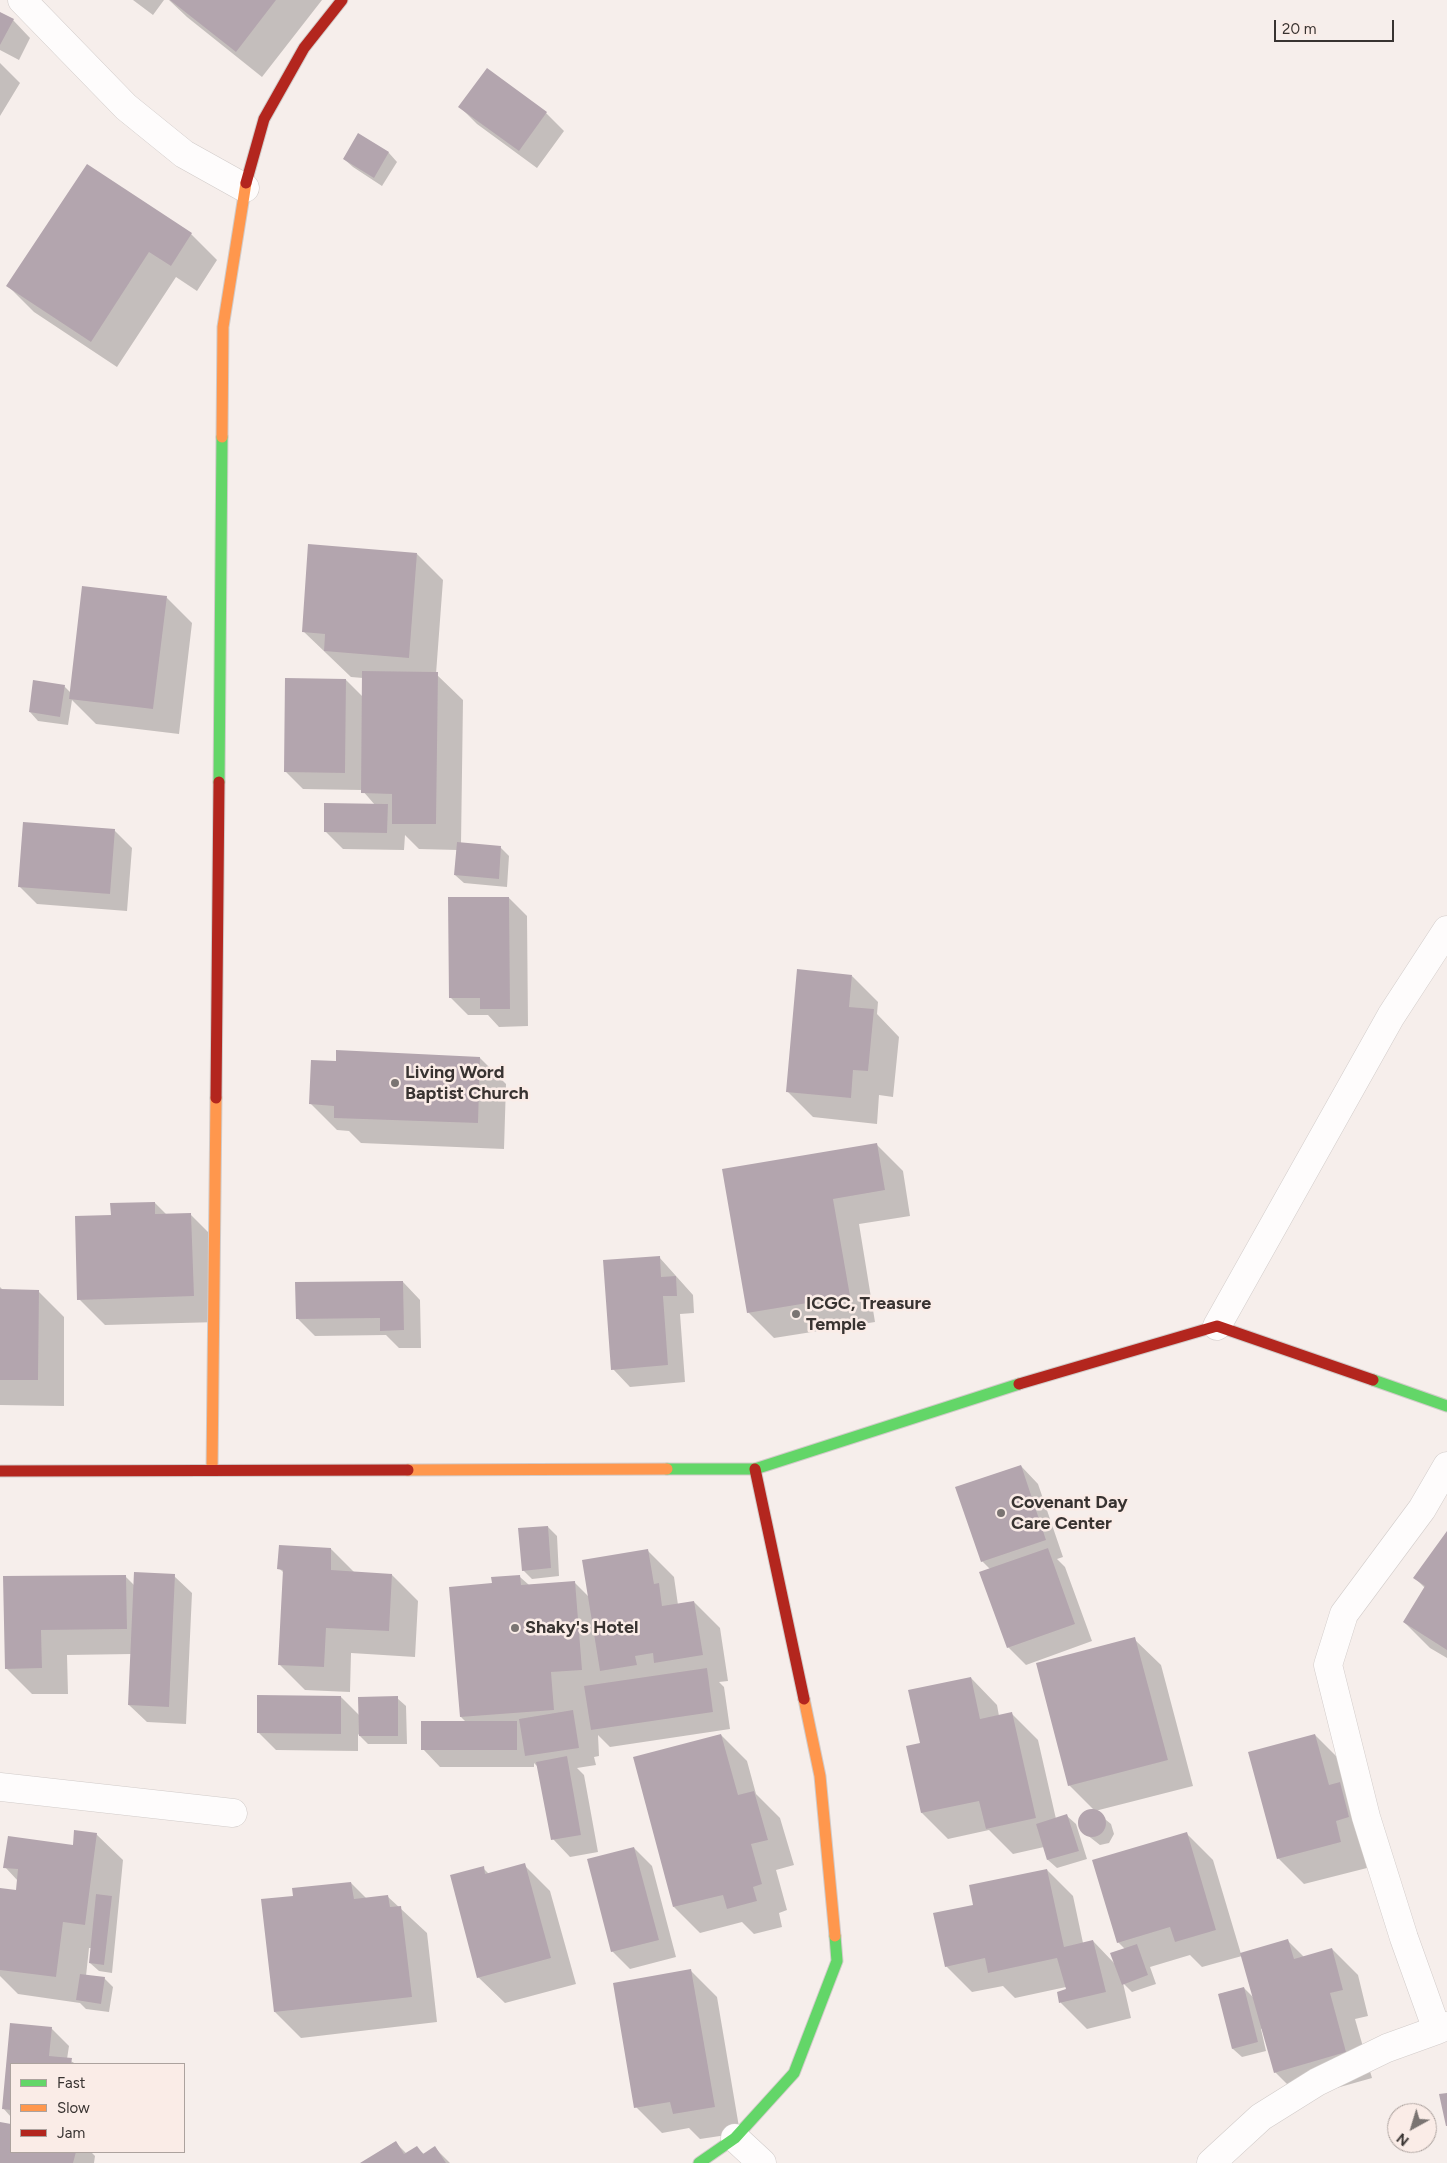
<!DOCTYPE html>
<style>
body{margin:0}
#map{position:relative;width:1447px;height:2163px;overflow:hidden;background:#f6eeeb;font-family:Figtree,sans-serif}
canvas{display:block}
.legend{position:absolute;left:10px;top:2063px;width:175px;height:90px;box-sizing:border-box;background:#faece7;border:1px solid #aca29e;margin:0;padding:6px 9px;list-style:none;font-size:15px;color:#383331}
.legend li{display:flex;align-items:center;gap:10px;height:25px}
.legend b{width:25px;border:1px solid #aca29e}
.north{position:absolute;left:1387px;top:2103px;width:50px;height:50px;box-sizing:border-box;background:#faece7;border:1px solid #aca29e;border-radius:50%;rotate:219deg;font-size:14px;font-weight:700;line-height:20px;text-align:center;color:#383331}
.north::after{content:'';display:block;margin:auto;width:18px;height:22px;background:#7a7472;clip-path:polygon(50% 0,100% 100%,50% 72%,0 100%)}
.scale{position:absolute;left:1274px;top:20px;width:120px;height:22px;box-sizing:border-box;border:2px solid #383331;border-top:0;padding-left:6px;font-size:15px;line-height:18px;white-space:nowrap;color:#383331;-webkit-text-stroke:4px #faece7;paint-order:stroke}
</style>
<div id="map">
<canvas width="1447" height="2163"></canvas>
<ul class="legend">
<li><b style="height:6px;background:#63d668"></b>Fast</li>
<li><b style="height:6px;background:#ff974d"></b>Slow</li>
<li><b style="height:6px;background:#b3261e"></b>Jam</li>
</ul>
<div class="north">N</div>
<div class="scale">20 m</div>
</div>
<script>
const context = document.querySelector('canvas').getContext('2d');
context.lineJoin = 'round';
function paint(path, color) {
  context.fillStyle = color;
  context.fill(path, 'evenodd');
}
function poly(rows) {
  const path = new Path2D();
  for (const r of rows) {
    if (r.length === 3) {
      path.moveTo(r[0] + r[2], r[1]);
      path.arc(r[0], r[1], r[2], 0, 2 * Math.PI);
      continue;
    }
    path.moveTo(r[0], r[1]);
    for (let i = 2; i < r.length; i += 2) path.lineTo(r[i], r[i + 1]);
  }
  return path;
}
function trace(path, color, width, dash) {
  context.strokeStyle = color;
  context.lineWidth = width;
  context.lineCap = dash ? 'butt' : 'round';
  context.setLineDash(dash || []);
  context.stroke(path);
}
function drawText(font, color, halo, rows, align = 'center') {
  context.font = font + ' Figtree,sans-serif';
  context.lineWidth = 5;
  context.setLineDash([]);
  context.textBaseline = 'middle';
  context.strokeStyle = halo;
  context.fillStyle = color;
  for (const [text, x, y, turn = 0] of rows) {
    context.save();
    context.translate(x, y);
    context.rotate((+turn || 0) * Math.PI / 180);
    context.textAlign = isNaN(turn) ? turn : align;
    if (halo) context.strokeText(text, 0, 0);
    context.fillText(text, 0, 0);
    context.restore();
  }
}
paint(poly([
 [133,0,164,0,153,15],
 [169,0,322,0,262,77,187,17],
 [0,13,13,20,30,38,19,60,0,50],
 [0,63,20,83,0,116],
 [487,69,546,113,564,131,537,168,477,124,460,107],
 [359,135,389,153,397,162,382,186,353,167,344,159],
 [87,165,191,234,217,260,197,291,176,277,117,367,34,312,8,286],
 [417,554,443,580,436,674,463,700,461,844,501,848,509,856,507,887,464,883,455,875,458,850,419,849,405,835,404,850,343,849,325,831,375,805,362,790,303,789,285,771,346,680,363,697,363,678,351,677,303,631],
 [166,597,192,623,179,734,96,724,72,700,68,725,38,721,30,712,64,686,71,693],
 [114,830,132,848,127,911,37,904,19,886],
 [509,898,527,916,528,1026,499,1027,488,1015,468,1015,450,997],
 [852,976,878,1002,877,1014,899,1037,893,1097,879,1095,877,1124,813,1117,787,1091],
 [480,1058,506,1084,504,1149,361,1143,349,1131,337,1130,311,1104],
 [877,1145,903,1171,910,1216,859,1224,875,1322,774,1338,748,1312,724,1170],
 [155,1203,167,1215,190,1214,216,1240,219,1322,105,1325,79,1299,112,1216],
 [659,1257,693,1295,694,1313,680,1314,685,1382,630,1387,613,1369],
 [403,1282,420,1300,421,1348,399,1348,386,1335,315,1336,297,1318],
 [0,1287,3,1290,38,1291,64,1317,64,1406,0,1405],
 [1021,1466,1038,1484,1063,1557,1057,1559,1065,1567,1092,1641,1026,1665,1008,1647,991,1570,982,1561],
 [548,1527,557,1536,559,1576,532,1579,523,1570],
 [1447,1533,1447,1658,1430,1648,1404,1622,1425,1588,1415,1578],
 [331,1549,355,1573,392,1575,418,1601,415,1657,351,1653,350,1692,305,1690,279,1664,284,1573,279,1568],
 [648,1551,674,1577,678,1605,694,1602,720,1628,728,1681,719,1682,724,1687,730,1729,610,1747,598,1735,599,1756,594,1757,596,1765,577,1768,584,1775,598,1852,570,1857,553,1839,539,1768,534,1763,534,1767,440,1767,423,1749,466,1722,461,1717,493,1584,520,1577,529,1585,574,1582,590,1598],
 [125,1576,134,1585,174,1576,192,1593,186,1724,147,1722,129,1705,132,1654,67,1655,68,1694,32,1694,6,1668,5,1577],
 [1134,1639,1161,1665,1193,1786,1095,1811,1111,1824,1114,1834,1109,1843,1100,1845,1082,1831,1078,1821,1083,1813,1093,1809,1069,1785],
 [971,1678,997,1705,999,1716,1012,1714,1038,1740,1056,1819,1067,1816,1076,1824,1087,1859,1057,1868,1048,1860,1044,1847,1013,1854,989,1830,948,1839,922,1813,921,1744],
 [341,1697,360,1716,397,1698,406,1706,407,1744,368,1744,358,1734,358,1751,276,1750,258,1732],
 [721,1735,747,1761,756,1794,780,1818,794,1865,776,1870,787,1910,779,1913,782,1927,754,1934,742,1922,700,1933,674,1907],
 [1315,1735,1341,1761,1367,1868,1304,1884,1278,1858],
 [96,1834,123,1860,112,1973,99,1971,90,1963,92,1948,89,1948,86,1976,104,1978,113,1987,109,2012,86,2009,80,2003,18,1994,0,1976,0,1902,17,1891,18,1881,5,1867,74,1846],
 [1187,1834,1213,1860,1241,1954,1288,1941,1304,1957,1332,1949,1358,1975,1368,2016,1355,2019,1372,2078,1301,2098,1275,2072,1263,2028,1261,2029,1266,2051,1242,2057,1233,2049,1219,1994,1244,1988,1254,1998,1242,1956,1202,1967,1190,1955,1150,1967,1156,1984,1132,1992,1123,1983,1131,2018,1087,2029,1061,2003,1058,1993,1067,1990,1066,1987,1015,1998,1003,1986,972,1992,946,1966,975,1906,1047,1870,1073,1896,1083,1943,1093,1941,1115,1964,1125,1949,1118,1942],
 [634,1848,652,1866,676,1957,630,1969,612,1951],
 [524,1865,550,1891,576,1984,505,2003,478,1977,483,1868,489,1874],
 [351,1883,367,1899,387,1896,427,1933,437,2022,301,2038,275,2012,294,1897],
 [691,1971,717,1997,740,2133,700,2139,689,2128,662,2133,636,2107],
 [11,2024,51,2028,69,2046,67,2059,76,2064,11,2064,11,2117,3,2108],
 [0,2123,11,2126,11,2152,91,2152,95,2156,94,2163,0,2163],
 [395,2142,407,2154,417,2148,424,2154,435,2148,450,2163,362,2163]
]), '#0003');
paint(poly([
 [170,0,276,0,236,52],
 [0,12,14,19,0,45],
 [487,68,547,112,519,151,458,107],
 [358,133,389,152,374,178,343,159],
 [87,164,192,233,171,266,149,252,91,342,6,286],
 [308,544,417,553,409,658,324,651,325,634,302,632],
 [82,586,167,596,153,709,69,699],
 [362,671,438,672,436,824,392,824,392,794,361,793],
 [285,678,346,679,345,773,284,772],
 [33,680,65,685,60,717,29,712],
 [324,803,388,804,387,833,324,832],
 [23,822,115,829,110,894,18,887],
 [457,842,501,846,499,879,454,875],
 [448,897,509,897,510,1009,480,1009,480,998,449,998],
 [797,969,852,975,849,1007,874,1009,868,1071,853,1070,851,1098,786,1092],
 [336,1050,480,1057,478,1123,334,1118,334,1106,309,1104,311,1060,336,1061],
 [877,1143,885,1190,833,1199,850,1296,747,1313,722,1169],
 [155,1202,155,1214,191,1213,194,1296,77,1300,75,1216,111,1215,110,1203],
 [660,1256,661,1277,676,1276,677,1296,663,1296,668,1365,611,1370,603,1260],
 [403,1281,404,1330,380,1331,380,1318,296,1319,295,1282],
 [0,1289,39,1290,38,1380,0,1380],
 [1021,1465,1046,1540,981,1562,955,1487],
 [548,1526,551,1568,522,1571,518,1528],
 [1447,1531,1447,1650,1403,1622,1425,1586,1413,1578],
 [279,1545,331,1548,331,1570,392,1574,389,1631,326,1628,324,1667,278,1665,283,1570,277,1569],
 [1048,1548,1075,1624,1007,1648,979,1572],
 [648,1549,654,1584,659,1583,662,1606,694,1601,703,1655,654,1663,653,1653,635,1656,637,1665,600,1671,582,1560],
 [134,1572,175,1574,169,1707,128,1705],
 [126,1575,127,1629,41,1630,42,1668,5,1669,3,1576],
 [520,1575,521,1585,575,1581,582,1670,551,1672,554,1710,460,1717,449,1587,492,1583,491,1577],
 [1135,1637,1168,1760,1068,1786,1036,1663],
 [707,1668,713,1712,591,1730,584,1686],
 [971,1677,980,1719,1012,1712,1036,1818,986,1829,979,1801,921,1813,906,1746,920,1743,908,1690],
 [257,1695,341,1696,341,1734,257,1733],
 [398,1696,398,1736,359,1736,358,1697],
 [573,1710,579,1748,525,1756,519,1719],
 [421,1721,517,1721,517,1750,421,1750],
 [721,1734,738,1795,754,1791,768,1840,751,1844,762,1884,753,1887,757,1901,727,1909,723,1895,673,1907,633,1757],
 [1315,1734,1329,1785,1340,1782,1349,1817,1336,1821,1341,1842,1277,1859,1248,1752],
 [567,1756,581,1835,551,1840,536,1762],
 [1092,1823,14],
 [1067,1814,1079,1851,1047,1860,1036,1824],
 [74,1830,97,1833,85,1925,63,1922,56,1977,0,1970,0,1888,16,1890,18,1869,3,1868,8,1836,73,1845],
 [1187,1832,1216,1930,1175,1942,1170,1927,1117,1943,1092,1860],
 [634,1847,659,1940,611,1952,587,1859],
 [525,1863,551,1958,477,1978,450,1875,484,1866,485,1874],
 [1047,1869,1064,1947,1093,1940,1106,1992,1059,2003,1057,1992,1066,1989,1057,1958,988,1973,985,1958,945,1967,933,1913,973,1905,969,1885],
 [351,1882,354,1899,388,1895,390,1907,401,1906,412,1997,274,2012,261,1899,293,1896,292,1888],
 [96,1894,112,1896,104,1965,89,1963],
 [1288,1939,1294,1959,1332,1948,1343,1990,1330,1993,1346,2052,1274,2073,1240,1953],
 [1137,1944,1148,1975,1122,1985,1110,1953],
 [691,1969,715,2107,673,2114,670,2102,634,2108,613,1983],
 [80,1974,105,1977,101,2004,76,2000],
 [1244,1987,1258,2042,1232,2049,1218,1994],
 [10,2023,52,2027,49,2056,72,2058,71,2064,11,2064,11,2110,2,2109],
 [1447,2093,1447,2126,1446,2126,1439,2094],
 [0,2122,11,2124,11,2152,76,2152,73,2163,0,2163],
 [396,2141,404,2154,417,2146,423,2154,435,2146,446,2163,360,2163]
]), '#b3a5ae');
const street = poly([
 [22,0,126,107,184,154,245,188],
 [1217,1326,1391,1016,1447,930],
 [1447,1466,1422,1509,1344,1614,1328,1665,1366,1817,1404,1938,1437,2030,1447,2026],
 [0,1787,233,1813],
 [735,2138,762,2163],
 [1211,2163,1261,2117,1317,2082,1387,2048,1437,2030]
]);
const fast = poly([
 [219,782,222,437],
 [1373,1380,1447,1406],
 [667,1469,755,1469,1019,1384],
 [699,2163,735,2138,794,2073,837,1961,835,1936]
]);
const slow = poly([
 [222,437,223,327,246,183],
 [212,1470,216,1098],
 [408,1470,667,1469],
 [804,1699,820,1776,835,1936]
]);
const jam = poly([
 [246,183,264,119,304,48,342,0],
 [216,1098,219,782],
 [1019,1384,1217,1326,1373,1380],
 [755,1469,804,1699],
 [0,1471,408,1470]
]);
trace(street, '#d1cbc9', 29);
trace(fast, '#d1cbc9', 13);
trace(slow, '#d1cbc9', 13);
trace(jam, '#d1cbc9', 13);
trace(street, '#fefcfc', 28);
trace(fast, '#63d668', 11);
trace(slow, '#ff974d', 11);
trace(jam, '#b3261e', 11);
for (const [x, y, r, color] of [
 [395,1083,5,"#7a7472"],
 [796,1314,5,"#7a7472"],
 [1001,1513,5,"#7a7472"],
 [515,1628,5,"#7a7472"]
]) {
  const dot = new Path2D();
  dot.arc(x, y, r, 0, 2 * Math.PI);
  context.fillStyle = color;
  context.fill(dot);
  trace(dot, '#faece7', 2);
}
drawText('bold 18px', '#383331', '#faece7', [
 ["Living Word",405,1073],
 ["Baptist Church",405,1094],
 ["ICGC, Treasure",806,1304],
 ["Temple",806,1325],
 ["Covenant Day",1011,1503],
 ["Care Center",1011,1524],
 ["Shaky's Hotel",525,1628]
], 'left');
</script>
